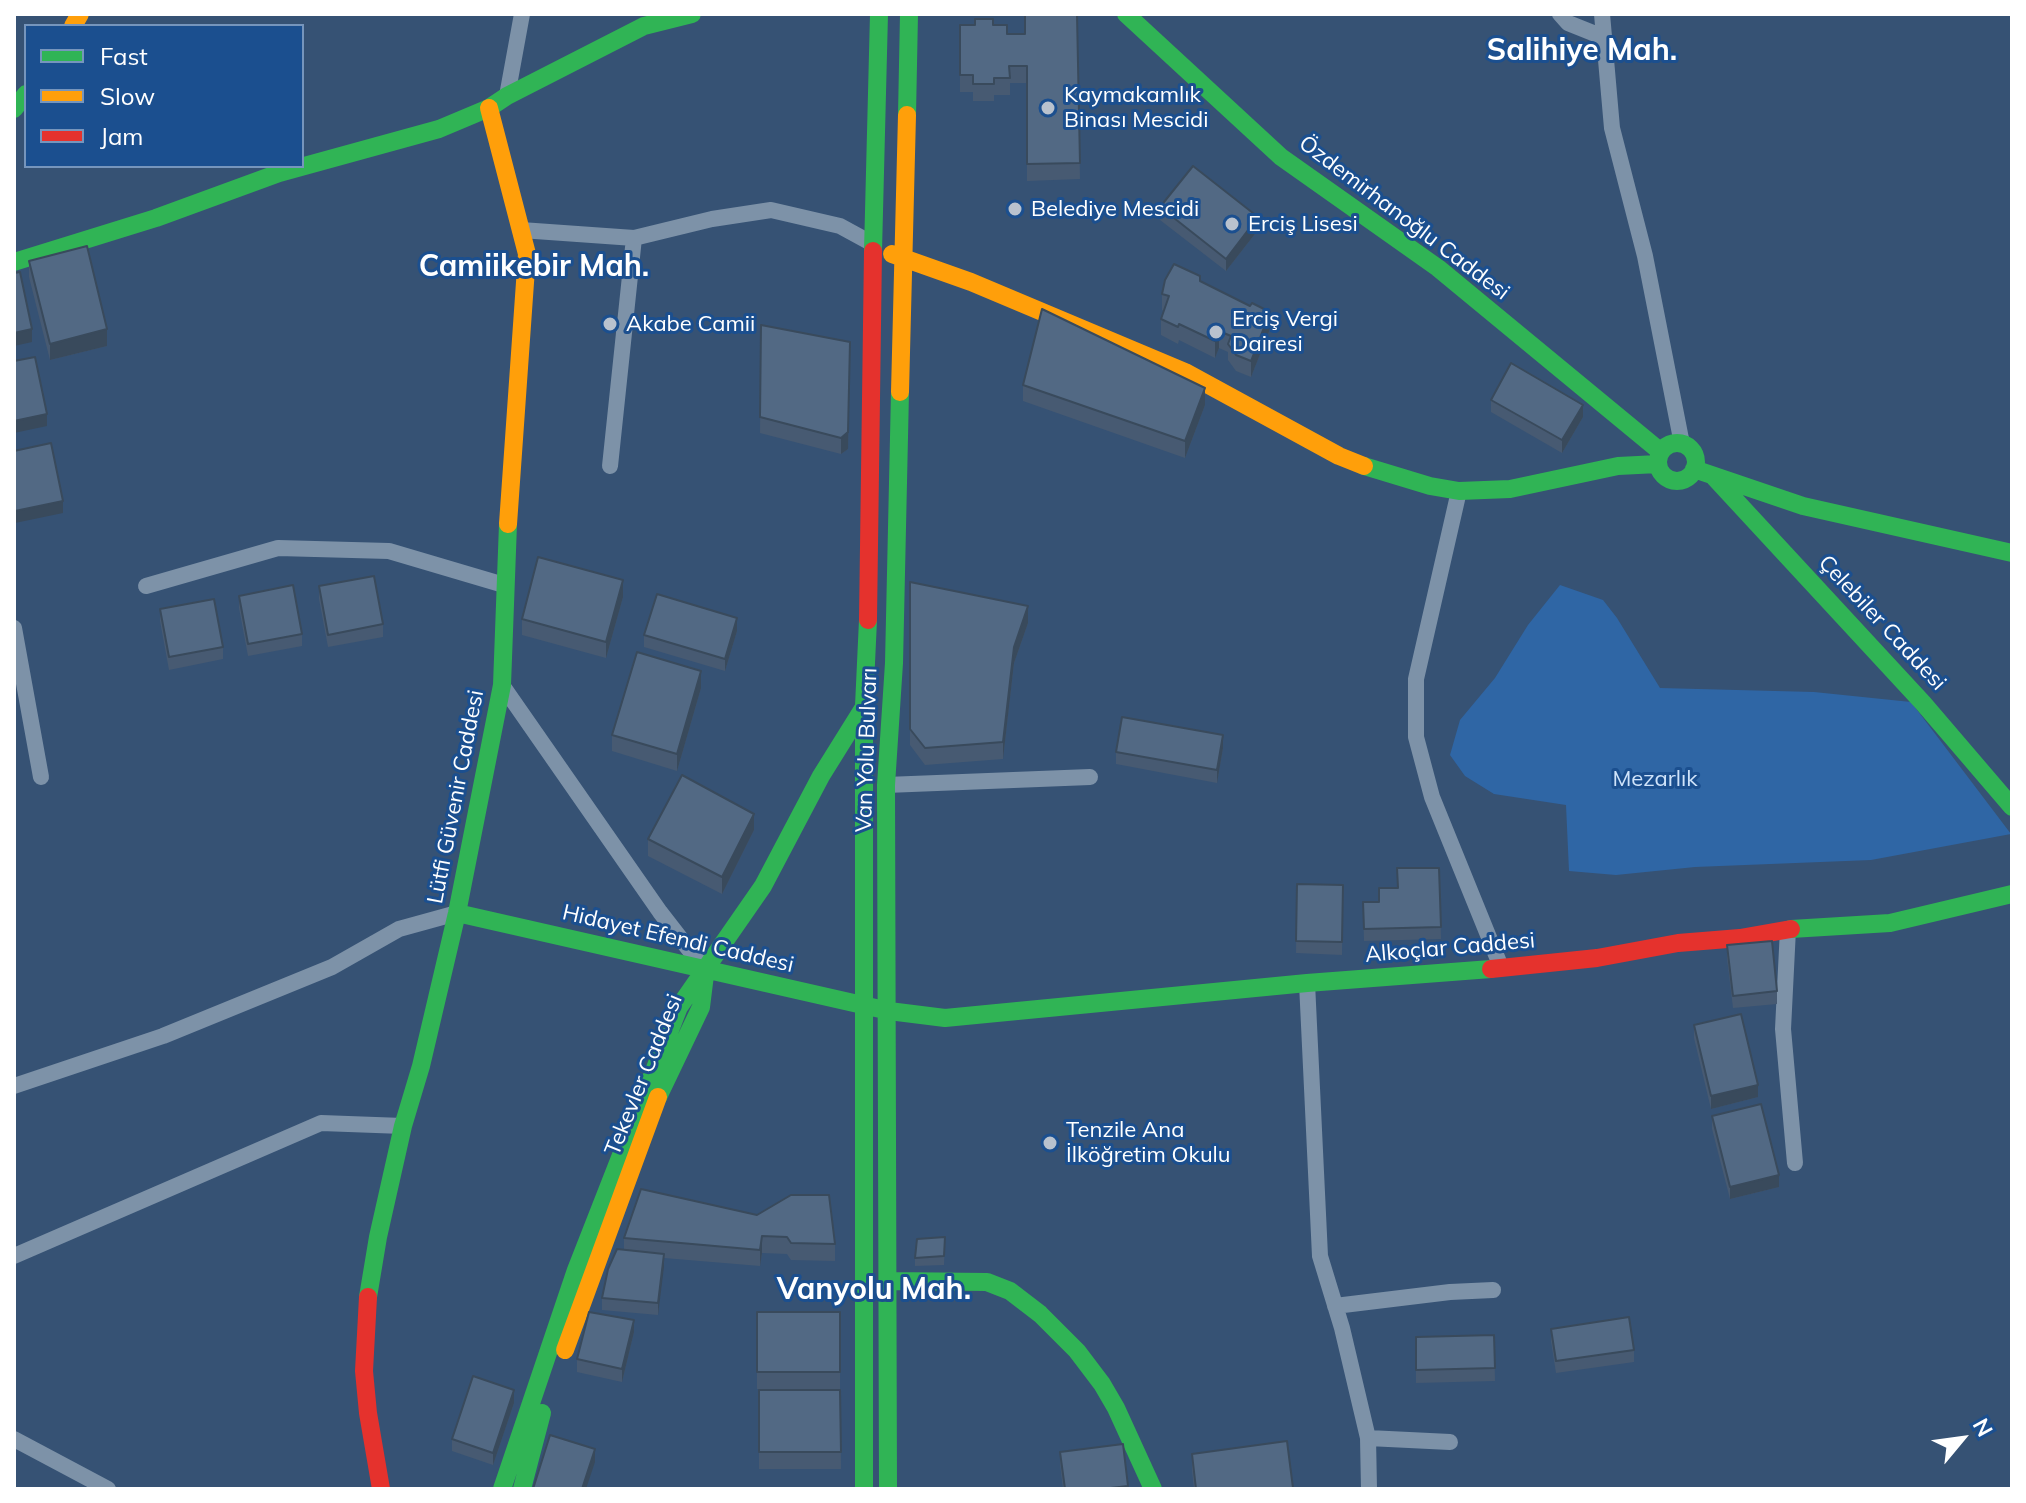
<!DOCTYPE html>
<meta charset="utf-8">
<style>
body{margin:0}
#map{position:relative;width:2026px;height:1503px;overflow:hidden;background:#365274;font-family:Mulish,sans-serif}
canvas{display:block}
.frame{position:absolute;inset:0;border:16px solid #fff;pointer-events:none}
.legend{position:absolute;left:24px;top:24px;width:280px;height:144px;box-sizing:border-box;background:#1b4f8f;border:2px solid #7695bc;margin:0;padding:10px 14px;list-style:none;font-size:24px;color:#fff}
.legend li{display:flex;align-items:center;gap:16px;height:40px}
.legend b{width:40px;border:2px solid #7695bc}
.north{position:absolute;left:1922px;top:1399px;width:80px;height:80px;-webkit-text-stroke:6px #1b4f8f;paint-order:stroke;rotate:61deg;font-size:22px;font-weight:700;line-height:32px;text-align:center;color:#fff}
.north::after{content:'';display:block;margin:auto;width:28px;height:36px;background:#fff;clip-path:polygon(50% 0,100% 100%,50% 72%,0 100%)}
</style>
<div id="map">
<canvas width="2026" height="1503"></canvas>
<div class="frame"></div>
<ul class="legend">
<li><b style="height:10px;background:#30b455"></b>Fast</li>
<li><b style="height:10px;background:#ff9f0a"></b>Slow</li>
<li><b style="height:10px;background:#e5322d"></b>Jam</li>
</ul>
<div class="north">N</div>
</div>
<script>
const context = document.querySelector('canvas').getContext('2d');
context.lineJoin = 'round';
function paint(path, color) {
  context.fillStyle = color;
  context.fill(path, 'evenodd');
}
function poly(rows) {
  const path = new Path2D();
  for (const r of rows) {
    if (r.length === 3) {
      path.moveTo(r[0] + r[2], r[1]);
      path.arc(r[0], r[1], r[2], 0, 2 * Math.PI);
      continue;
    }
    path.moveTo(r[0], r[1]);
    for (let i = 2; i < r.length; i += 2) path.lineTo(r[i], r[i + 1]);
  }
  return path;
}
function trace(path, color, width, dash) {
  context.strokeStyle = color;
  context.lineWidth = width;
  context.lineCap = dash ? 'butt' : 'round';
  context.setLineDash(dash || []);
  context.stroke(path);
}
function drawText(font, color, halo, rows, align = 'center') {
  context.font = font + ' Mulish,sans-serif';
  context.lineWidth = 6;
  context.setLineDash([]);
  context.textBaseline = 'middle';
  context.strokeStyle = halo;
  context.fillStyle = color;
  for (const [text, x, y, turn = 0] of rows) {
    context.save();
    context.translate(x, y);
    context.rotate((+turn || 0) * Math.PI / 180);
    context.textAlign = isNaN(turn) ? turn : align;
    if (halo) context.strokeText(text, 0, 0);
    context.fillText(text, 0, 0);
    context.restore();
  }
}
paint(poly([
 [1560,585,1603,600,1617,618,1660,688,1814,692,1911,702,2011,834,1871,860,1695,867,1616,875,1569,871,1566,805,1494,794,1465,776,1450,755,1460,720,1495,678,1528,625]
]), '#2f66a5');
trace(poly([
 [1560,14,1568,23,1603,37],
 [1602,14,1612,128,1645,256,1682,444],
 [507,96,522,14],
 [521,230,634,238,712,219,771,210,840,226,873,244],
 [610,466,634,238],
 [1459,491,1416,679,1416,737,1432,797,1501,967],
 [146,586,278,548,389,551,504,585],
 [14,628,41,777],
 [502,685,660,912,705,970],
 [886,785,1090,777],
 [1788,929,1783,1029,1795,1163],
 [1307,983,1320,1256,1342,1328,1368,1438,1369,1489],
 [14,1086,163,1036,332,967,399,929,457,913],
 [14,1256,321,1123,403,1126],
 [1335,1306,1450,1292,1493,1290],
 [1368,1438,1450,1442],
 [14,1439,108,1489]
]), '#7d92a8', 16);
trace(poly([
 [1126,14,1281,157,1438,268,1661,452],
 [14,109,26,94],
 [907,115,909,14],
 [873,251,879,14],
 [14,262,156,218,279,173,439,129,489,108,507,96,644,26,692,14],
 [1677,462,19],
 [1364,466,1430,486,1459,491,1510,489,1618,466,1658,464],
 [1694,469,1803,506,2012,553],
 [1713,476,1923,703,2012,807],
 [457,913,889,1011,945,1018,1307,983,1491,969],
 [1791,929,1890,923,2012,894],
 [658,1097,701,1007,705,975],
 [889,1281,987,1282,1010,1291,1040,1314,1077,1351,1102,1384,1116,1408,1153,1489],
 [368,1297,378,1237,403,1126,421,1066,457,913,502,685,508,524],
 [502,1489,576,1270,679,1007,763,886,821,776,864,707],
 [522,1489,542,1413],
 [864,1489,864,706,868,620],
 [888,1489,886,785,894,663,900,392]
]), '#30b455', 18);
trace(poly([
 [73,26,80,14],
 [489,108,527,254,508,524],
 [892,254,971,282,1185,372,1339,456,1364,466],
 [900,392,907,115],
 [565,1350,658,1097]
]), '#ff9f0a', 18);
trace(poly([
 [868,620,873,251],
 [1491,969,1597,958,1678,943,1740,938,1791,929],
 [368,1297,364,1371,368,1413,381,1489]
]), '#e5322d', 18);
paint(poly([
 [1077,14,1080,179,1027,181,1027,83,1010,83,1010,95,994,95,994,101,973,101,973,92,960,92,960,25,993,25,1007,34,1025,34],
 [1160,207,1258,230,1226,271,1160,220],
 [29,261,107,346,50,360,29,277],
 [1200,281,1270,329,1251,377,1236,371,1228,360,1228,352,1219,348,1215,358,1179,340,1178,344,1161,335,1161,319,1164,311,1162,310,1162,294],
 [761,325,850,342,848,449,841,454,760,433],
 [1023,385,1205,405,1185,458,1023,401],
 [1491,400,1583,417,1562,453,1491,412],
 [910,582,1028,623,1014,663,1003,759,925,765,910,745],
 [319,586,383,624,383,637,328,647,319,599],
 [239,596,302,634,302,646,248,656,239,608],
 [623,597,606,658,522,635,522,619],
 [160,609,223,647,223,659,169,670,160,621],
 [737,631,725,671,644,647,644,635],
 [701,688,677,771,612,751,612,735],
 [1223,748,1217,783,1116,764,1116,752],
 [754,830,722,894,648,856,648,839],
 [1439,868,1441,939,1364,941,1363,902,1379,902,1398,888],
 [1297,884,1343,885,1342,955,1296,953],
 [1727,945,1777,991,1777,1004,1733,1008,1727,958],
 [1694,1025,1758,1097,1711,1109,1694,1038],
 [1712,1116,1779,1187,1730,1199,1712,1129],
 [641,1189,835,1244,835,1261,791,1260,787,1254,762,1253,760,1266,664,1258,658,1315,602,1310,602,1298,624,1250,624,1238],
 [945,1237,944,1265,915,1266,915,1258],
 [757,1312,840,1312,840,1389,757,1389],
 [1551,1329,1634,1350,1634,1362,1556,1373,1551,1341],
 [634,1332,622,1382,577,1372,577,1359],
 [1494,1335,1495,1381,1416,1383,1416,1337],
 [759,1390,840,1390,841,1469,759,1469],
 [514,1403,493,1465,452,1451,452,1439],
 [1123,1444,1128,1489,1063,1489,1060,1464,1060,1452],
 [1192,1454,1293,1489,1194,1489,1192,1470]
]), '#475a72');
paint(poly([
 [1258,217,1258,230,1226,271,1226,259],
 [1270,312,1270,329,1251,377,1251,361],
 [32,329,32,342,14,346,14,333],
 [107,329,107,346,50,360,50,344],
 [1219,331,1219,348,1215,358,1215,341],
 [850,342,848,449,841,454,841,438],
 [1205,388,1205,405,1185,458,1185,441],
 [1583,405,1583,417,1562,453,1562,440],
 [47,414,47,426,14,433,14,421],
 [63,501,63,513,15,523,15,511],
 [623,580,623,597,606,658,606,642],
 [1028,606,1028,623,1014,663,1003,759,1003,742,1014,647],
 [737,618,737,631,725,671,725,659],
 [701,671,701,688,677,771,677,754],
 [1223,735,1223,748,1217,783,1217,770],
 [754,814,754,830,722,894,722,877],
 [1758,1085,1758,1097,1711,1109,1711,1096],
 [1779,1175,1779,1187,1730,1199,1730,1187],
 [762,1236,762,1253,760,1266,760,1250],
 [664,1254,664,1267,658,1315,658,1303],
 [634,1320,634,1332,622,1382,622,1369],
 [514,1390,514,1403,493,1465,493,1453],
 [595,1449,595,1462,586,1489,582,1489]
]), '#394a5c');
const building = poly([
 [1025,14,1077,14,1080,163,1027,164,1027,66,1009,66,1010,78,994,78,994,84,973,84,973,75,960,75,960,25,975,25,975,19,993,19,993,25,1007,25,1007,34,1025,34,1025,14],
 [1193,166,1258,217,1226,259,1160,207,1193,166],
 [87,246,107,329,50,344,29,261,87,246],
 [1174,264,1200,276,1200,281,1250,306,1252,303,1270,312,1251,361,1236,355,1228,344,1231,336,1219,331,1215,341,1179,324,1178,327,1161,319,1169,296,1162,294,1165,280,1174,264],
 [20,272,32,329,14,333,14,273,20,272],
 [1042,309,1205,388,1185,441,1023,385,1042,309],
 [761,325,850,342,848,432,841,438,760,417,761,325],
 [35,357,47,414,14,421,14,361,35,357],
 [1511,363,1583,405,1562,440,1491,400,1511,363],
 [51,443,63,501,15,511,14,451,51,443],
 [538,557,623,580,606,642,522,619,538,557],
 [374,576,383,624,328,635,319,586,374,576],
 [910,582,1028,606,1014,647,1003,742,925,748,910,729,910,582],
 [293,585,302,634,248,644,239,596,293,585],
 [657,594,737,618,725,659,644,635,657,594],
 [214,599,223,647,169,657,160,609,214,599],
 [637,652,701,671,677,754,612,735,637,652],
 [1122,717,1223,735,1217,770,1116,752,1122,717],
 [682,775,754,814,722,877,648,839,682,775],
 [1397,868,1439,868,1441,927,1364,929,1363,902,1379,902,1379,888,1398,888,1397,868],
 [1297,884,1343,885,1342,942,1296,941,1297,884],
 [1772,941,1777,991,1733,996,1727,945,1772,941],
 [1741,1014,1758,1085,1711,1096,1694,1025,1741,1014],
 [1761,1104,1779,1175,1730,1187,1712,1116,1761,1104],
 [641,1189,757,1215,791,1195,829,1195,835,1244,791,1243,787,1237,762,1236,760,1250,624,1238,641,1189],
 [945,1237,944,1256,915,1258,917,1239,945,1237],
 [617,1249,664,1254,658,1303,602,1298,608,1269,617,1249],
 [589,1312,634,1320,622,1369,577,1359,589,1312],
 [757,1312,840,1312,840,1372,757,1372,757,1312],
 [1629,1317,1634,1350,1556,1361,1551,1329,1629,1317],
 [1494,1335,1495,1368,1416,1370,1416,1337,1494,1335],
 [473,1376,514,1390,493,1453,452,1439,473,1376],
 [759,1390,840,1390,841,1452,759,1452,759,1390],
 [550,1435,595,1449,582,1489,533,1489,550,1435],
 [1287,1441,1293,1488,1196,1489,1192,1454,1287,1441],
 [1123,1444,1128,1486,1102,1489,1065,1489,1060,1452,1123,1444]
]);
paint(building, '#526984');
trace(building, '#394a5c', 2);
for (const [x, y, r, color] of [
 [1048,108,8,"#b9c2ce"],
 [1015,209,8,"#b9c2ce"],
 [1232,224,8,"#b9c2ce"],
 [610,324,8,"#b9c2ce"],
 [1216,332,8,"#b9c2ce"],
 [1050,1143,8,"#b9c2ce"]
]) {
  const dot = new Path2D();
  dot.arc(x, y, r, 0, 2 * Math.PI);
  context.fillStyle = color;
  context.fill(dot);
  trace(dot, '#1b4f8f', 3);
}
drawText('22px', '#fff', '#1b4f8f', [
 ["Kaymakamlık",1064,95],
 ["Binası Mescidi",1064,120],
 ["Belediye Mescidi",1031,209],
 ["Erciş Lisesi",1248,224],
 ["Erciş Vergi",1232,319],
 ["Dairesi",1232,344],
 ["Akabe Camii",626,324],
 ["Tenzile Ana",1066,1130],
 ["İlköğretim Okulu",1066,1155]
], 'left');
drawText('22px', '#fff', '#1b4f8f', [
 ["Özdemirhanoğlu Caddesi",1404,218,37],
 ["Çelebiler Caddesi",1882,623,47],
 ["Van Yolu Bulvarı",867,750,-88],
 ["Lütfi Güvenir Caddesi",456,797,-79],
 ["Hidayet Efendi Caddesi",678,939,13],
 ["Alkoçlar Caddesi",1450,948,-5],
 ["Tekevler Caddesi",644,1075,-68]
]);
drawText('22px', '#cfe3fa', '#1b4f8f', [
 ["Mezarlık",1655,779]
]);
drawText('bold 30px', '#fff', '#1b4f8f', [
 ["Salihiye Mah.",1582,51],
 ["Camiikebir Mah.",534,267],
 ["Vanyolu Mah.",874,1290]
]);
</script>
